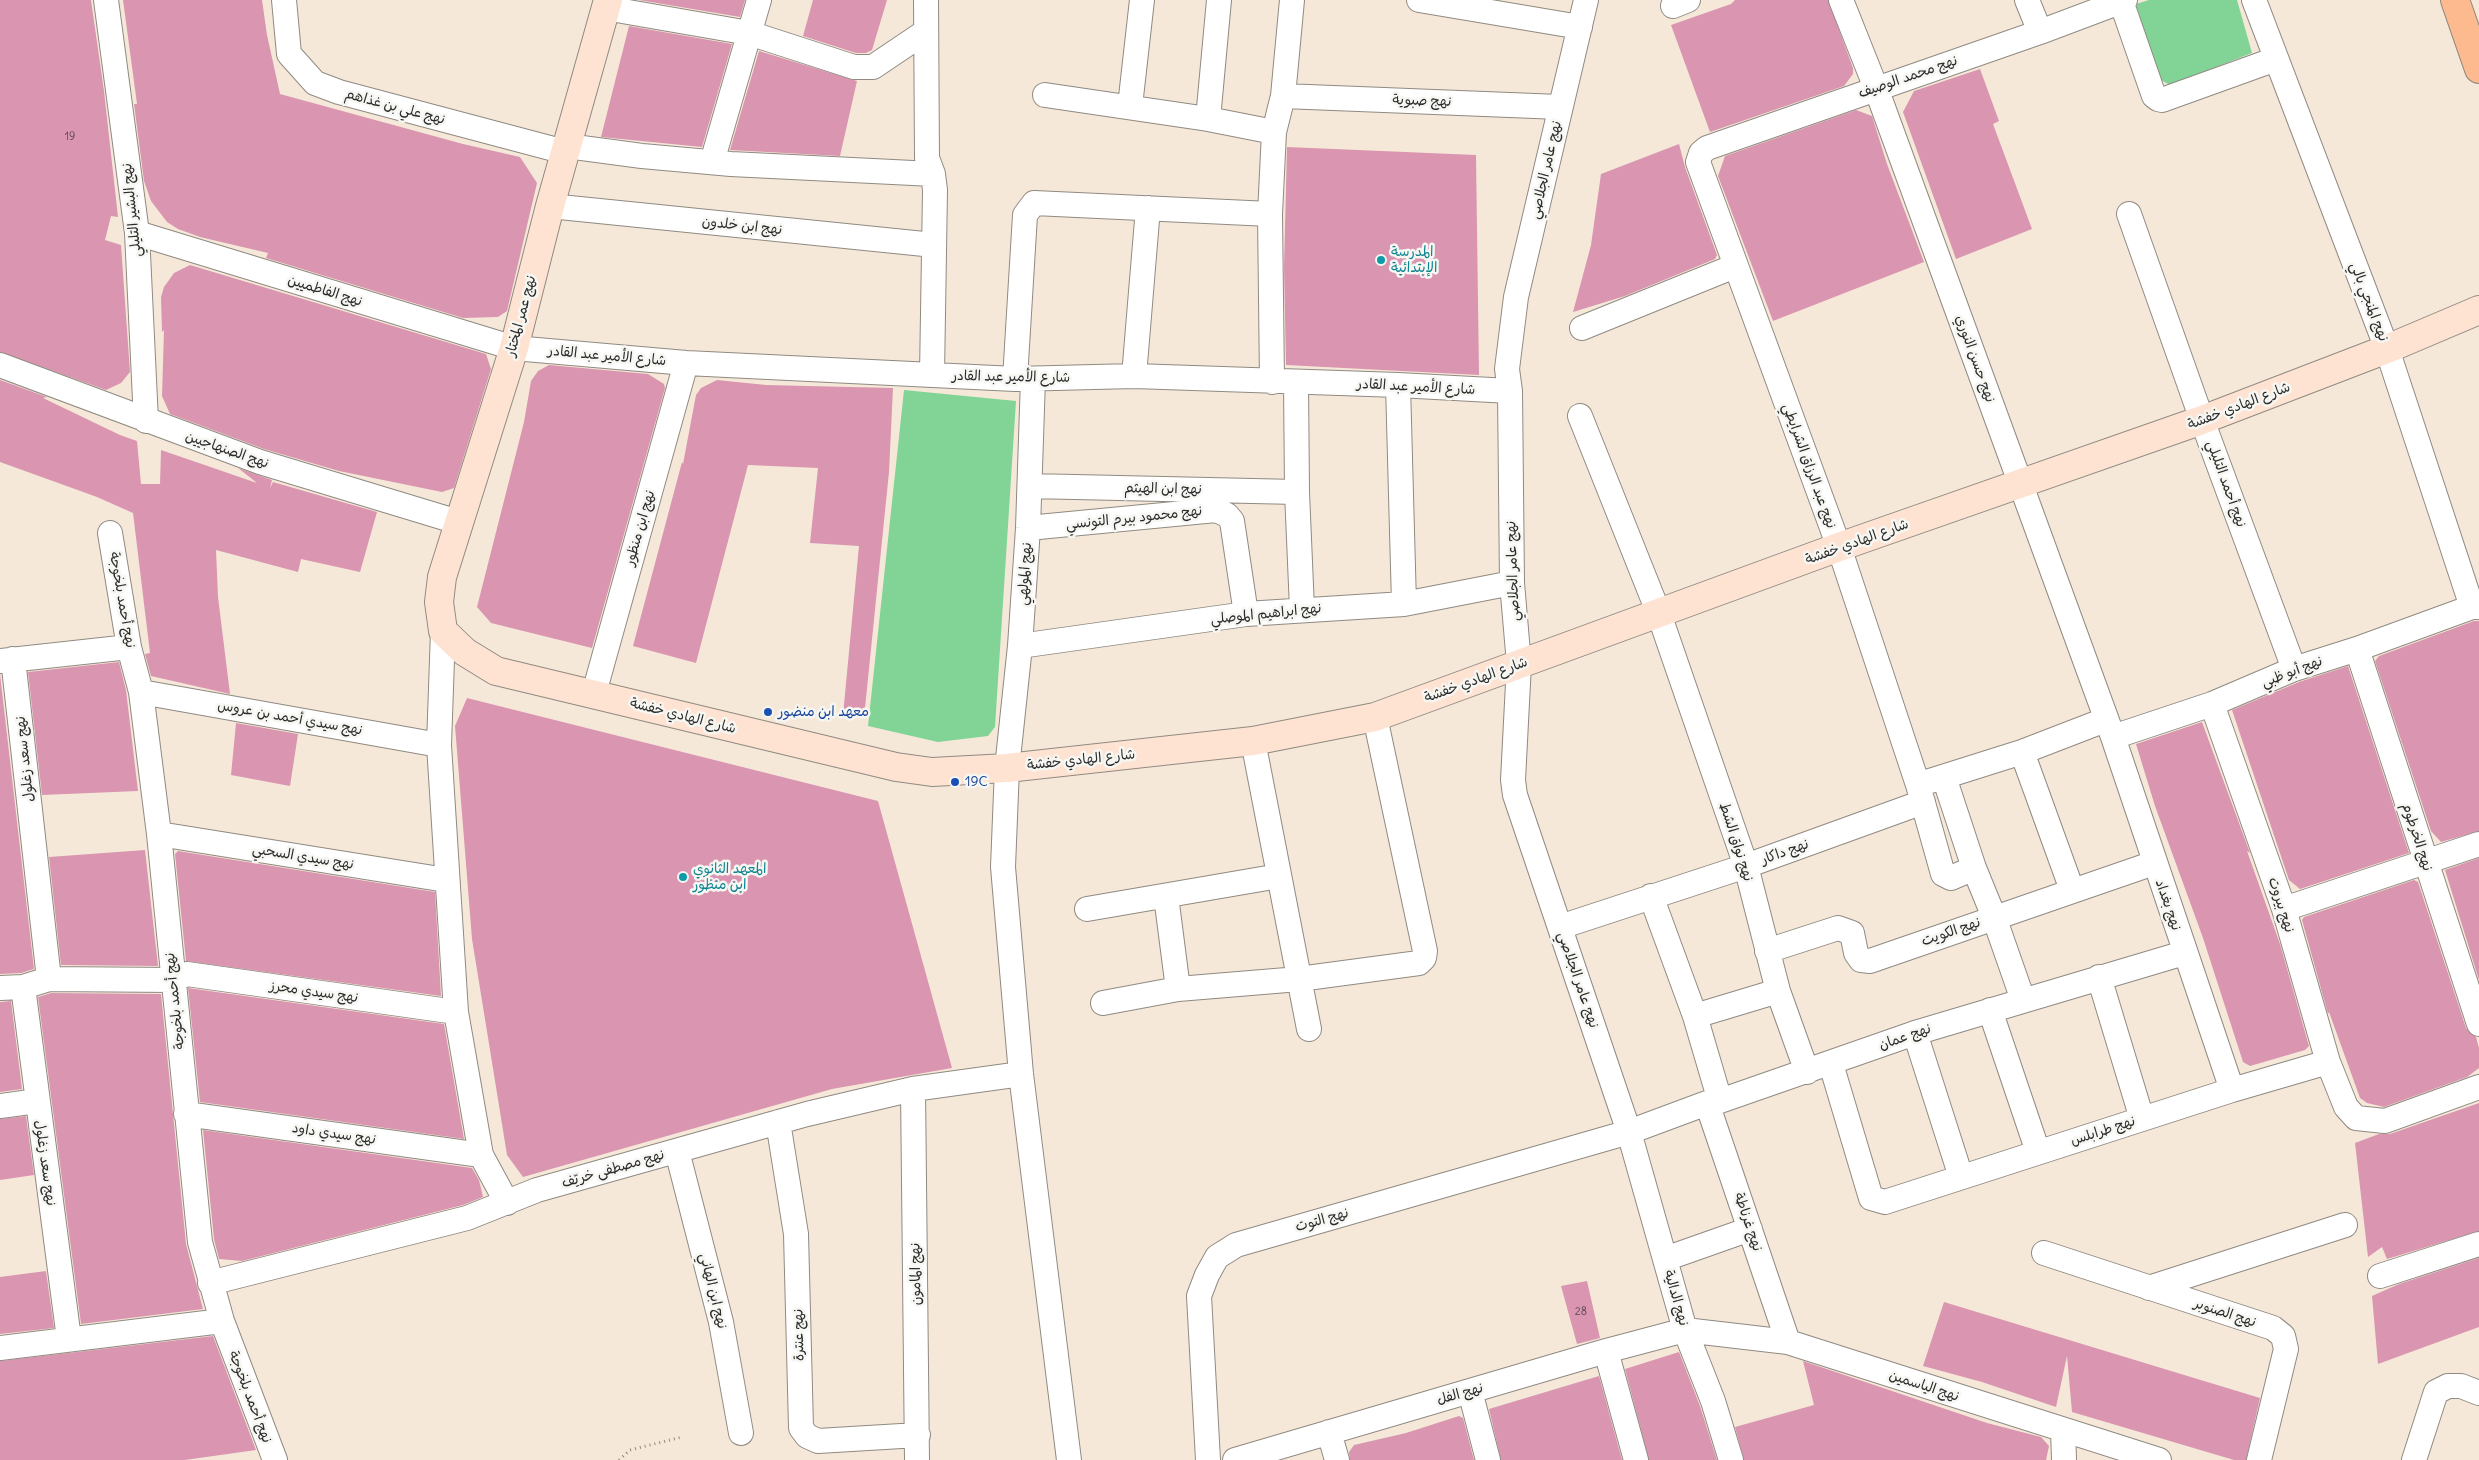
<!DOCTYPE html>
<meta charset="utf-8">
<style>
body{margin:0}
canvas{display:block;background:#f5e8d8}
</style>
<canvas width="2479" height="1460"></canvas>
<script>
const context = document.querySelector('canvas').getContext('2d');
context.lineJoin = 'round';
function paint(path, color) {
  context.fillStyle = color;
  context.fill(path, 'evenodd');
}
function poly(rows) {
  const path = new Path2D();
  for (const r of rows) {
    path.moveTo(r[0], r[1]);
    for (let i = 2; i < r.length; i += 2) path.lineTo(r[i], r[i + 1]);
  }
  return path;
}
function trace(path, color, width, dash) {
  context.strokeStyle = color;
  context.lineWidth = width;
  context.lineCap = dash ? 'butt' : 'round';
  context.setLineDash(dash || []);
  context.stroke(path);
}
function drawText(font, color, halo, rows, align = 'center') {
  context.font = font + ' Delius,"Playpen Sans Arabic",sans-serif';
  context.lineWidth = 5;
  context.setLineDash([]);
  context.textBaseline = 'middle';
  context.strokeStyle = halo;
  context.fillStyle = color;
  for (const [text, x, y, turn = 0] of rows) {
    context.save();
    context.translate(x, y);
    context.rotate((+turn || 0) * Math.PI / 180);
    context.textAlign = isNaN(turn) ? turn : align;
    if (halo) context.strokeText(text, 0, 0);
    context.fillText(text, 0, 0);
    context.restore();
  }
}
paint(poly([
 [2149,0,2237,0,2252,53,2170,85,2159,79,2136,4],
 [904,390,1016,401,995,727,988,736,938,742,868,726]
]), '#82d496');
paint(poly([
 [0,0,91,0,104,91,118,217,111,216,105,240,121,245,130,372,121,383,106,390,0,352],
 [123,0,262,0,267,35,280,94,463,144,520,157,537,183,507,311,498,317,463,318,266,258,268,253,200,237,178,229,167,222,151,201,144,181,134,104,137,104],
 [639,0,745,0,740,17],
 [813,0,887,0,872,50,866,53,856,53,803,36],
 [1735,0,1828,0,1853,68,1853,74,1844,86,1710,132,1671,25,1731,4],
 [629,26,732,44,702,147,601,137],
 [759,51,857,81,840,156,730,150],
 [1980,69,1999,121,1993,124,2032,229,1956,259,1903,112,1914,91],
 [1856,110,1872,116,1887,164,1924,262,1773,321,1718,176,1725,156],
 [1679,144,1685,167,1717,255,1715,259,1625,296,1573,312,1591,245,1601,174],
 [1287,147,1476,155,1479,375,1286,365,1284,267],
 [190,265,486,354,491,369,454,488,442,492,339,471,264,449,170,414,162,396,164,330,162,332,161,297,164,287,174,273],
 [549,365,648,374,664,384,665,388,592,648,491,623,477,607,524,422,531,381,538,371],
 [0,380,47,397,43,398,120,435,137,441,141,484,160,484,161,450,257,483,238,468,272,480,270,488,273,482,377,512,360,572,301,559,298,572,216,550,218,597,230,694,151,676,145,654,150,653,133,513,97,497,0,462],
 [717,380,766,385,893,388,889,472,864,718,843,715,859,546,810,543,818,468,748,465,696,663,633,646,682,462,683,464,696,395,701,388],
 [2474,621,2479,621,2479,831,2441,842,2431,831,2375,661,2379,656],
 [119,662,126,690,138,791,42,795,28,672],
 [2348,666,2409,853,2300,889,2289,880,2232,710,2299,682],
 [0,674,34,969,21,973,0,974],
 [467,698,878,801,952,1068,832,1089,523,1177,507,1155,472,939,455,726],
 [2202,722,2250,853,2247,851,2280,944,2309,1046,2305,1050,2250,1066,2243,1062,2203,938,2155,806,2136,744],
 [236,723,298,734,290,786,231,775],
 [145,850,158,966,61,965,49,857],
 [178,851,435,892,441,996,186,961,175,854],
 [2479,858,2479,980,2445,870],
 [2414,880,2418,882,2466,1028,2476,1037,2479,1048,2479,1068,2467,1077,2384,1107,2367,1103,2360,1098,2329,1012,2328,1014,2302,920,2304,917],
 [188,988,444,1024,464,1139,200,1102],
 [51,993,161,994,186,1244,203,1309,81,1324,38,997],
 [11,1001,22,1089,0,1092,0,1002],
 [2479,1103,2479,1231,2387,1259,2382,1247,2368,1257,2355,1143,2379,1134,2390,1134],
 [26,1116,34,1175,0,1180,0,1119],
 [203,1130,472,1168,479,1180,483,1197,463,1205,242,1261,219,1259,214,1239],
 [2479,1258,2479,1327,2378,1364,2372,1296,2399,1284],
 [46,1271,54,1328,0,1334,0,1277],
 [1587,1281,1600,1338,1577,1344,1561,1286],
 [1944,1302,2260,1398,2246,1460,2234,1460,2072,1412,2067,1356,2056,1407,1982,1382,1923,1366],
 [213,1336,256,1450,185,1460,0,1460,0,1361],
 [1679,1352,1700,1406,1717,1460,1649,1460,1625,1369],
 [1803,1361,1987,1423,2041,1437,2049,1446,2046,1460,1744,1460,1735,1427,1814,1405],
 [1599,1376,1622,1460,1501,1460,1489,1409],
 [1459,1416,1463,1418,1474,1460,1350,1460,1349,1452,1354,1445,1406,1433]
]), '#da96b1');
const street = poly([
 [106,0,137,233,146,421],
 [284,0,289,54,315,83,339,92,565,152],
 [926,0,927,158,933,174,935,190,932,375],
 [1419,0,1580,27],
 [1586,0,1516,297,1507,369,1510,391,1512,583,1519,664,1513,780,1515,795,1629,1132,1685,1330,1713,1401,1731,1460],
 [1841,0,1876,88,2113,737,2232,1090],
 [2027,0,2040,32],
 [2254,0,2387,349,2472,607],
 [2121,1,2154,96,2158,99,2162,100,2276,59],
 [1673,6,1688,0],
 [605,8,749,33,854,67,873,67,925,32],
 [1045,95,1208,119,1274,132],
 [1283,96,1560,107],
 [1130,106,1142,0],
 [1208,119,1219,0],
 [567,146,642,156,731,164,933,174],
 [712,162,759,0],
 [550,206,934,245],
 [2129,214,2202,420,2294,669],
 [137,233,514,348,686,363,1015,379,1134,376,1398,385,1510,391],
 [1582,328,1735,266],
 [0,365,260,462,458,522],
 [1134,376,1148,208],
 [1015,379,1025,215,1034,203,1270,214],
 [1033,379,1028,528,1020,646,1007,768,1003,867,1021,1074,1069,1460],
 [1272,382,1270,214,1274,132,1283,96,1292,0],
 [1296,383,1297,492,1302,609],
 [1398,385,1404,604],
 [1580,416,1659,614,1746,866,1778,991,1807,1072],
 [1030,486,1297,492],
 [1028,528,1216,510,1227,515,1232,521,1246,614],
 [110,533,129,647,141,692,159,834,200,1242,222,1321,275,1460],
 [443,631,439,745,456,1012,481,1155,507,1203],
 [1020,646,1246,614,1404,604,1512,583],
 [2357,649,2479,1024],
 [13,659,49,979],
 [0,661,129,647],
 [141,692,439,745],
 [594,693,686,363],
 [2212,704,2284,909,2328,1062,2346,1107,2356,1118,2385,1121,2479,1087],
 [2113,737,2212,704,2294,669,2357,649,2472,607,2479,607],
 [1253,741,1309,1029],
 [2022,752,2072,890],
 [1944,777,1974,868,1994,917,2023,1000],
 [1930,781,2022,752,2105,720],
 [159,834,446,880],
 [1974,868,1951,878,1943,874,1918,785,1839,547,1698,162,1701,153,1707,148,2040,32,2125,0],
 [1166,896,1178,989],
 [1651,896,1695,1016,1720,1101],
 [1087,909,1279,876],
 [2284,909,2479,844],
 [1560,927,1746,866,1923,802],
 [1767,951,1838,928,1852,933,1856,953,1861,960,1870,961,2154,863],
 [2099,977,2142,1119],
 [23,987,69,1339],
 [0,988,23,987,49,979,173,980,187,974,456,1012],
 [1103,1003,1178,989,1299,979,1419,963,1424,958,1425,951,1375,717],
 [1990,1010,2038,1152],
 [1695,1016,1778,991],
 [1915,1033,1961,1177],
 [1831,1064,1871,1198,1885,1202,2232,1090,2328,1062],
 [913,1089,917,1460],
 [1707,1103,1788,1342],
 [0,1106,37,1101],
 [186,1114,481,1155],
 [778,1122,796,1234,801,1428,807,1436,818,1441,918,1435],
 [677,1151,721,1322,741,1433],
 [2044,1253,2273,1328,2283,1336,2286,1349,2259,1460],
 [1665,1259,1750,1229],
 [2380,1276,2479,1244],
 [210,1283,467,1218,537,1190,807,1114,913,1089,1021,1074],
 [2149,1288,2345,1225],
 [0,1348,222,1321],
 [1606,1351,1636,1460],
 [1470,1391,1488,1460],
 [2063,1430,2064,1460],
 [1329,1432,1337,1460],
 [1208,1460,1199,1296,1207,1275,1217,1257,1236,1245,1629,1132,1707,1103,1720,1101,1915,1033,2184,953],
 [1235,1460,1606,1351,1685,1330,1788,1342,2159,1460],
 [2414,1460,2436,1392,2448,1386,2461,1386,2479,1393]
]);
const secondary = poly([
 [608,0,550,206,514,348,442,577,439,602,443,631,465,652,496,671,896,767,932,772,1007,768,1253,741,1375,717,1839,547,2202,420,2387,349,2479,310]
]);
const highway = poly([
 [2455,0,2479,69]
]);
trace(street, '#908a82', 26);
trace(secondary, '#908a82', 30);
trace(highway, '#908a82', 30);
trace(poly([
 [619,1460,630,1450,682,1437]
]), '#908a82', 3, [1, 4]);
trace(street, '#fff', 24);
trace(secondary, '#fee3d2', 28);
trace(highway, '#fcba8e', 28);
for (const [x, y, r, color] of [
 [1381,260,5,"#0f9aa8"],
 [768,712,5,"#1a4fb4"],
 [955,782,5,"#1a4fb4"],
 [683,877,5,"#0f9aa8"]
]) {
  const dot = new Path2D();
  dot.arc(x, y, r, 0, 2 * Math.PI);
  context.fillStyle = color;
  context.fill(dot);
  trace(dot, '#f6f6f2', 2);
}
drawText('11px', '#57464c', null, [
 ["19",70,137],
 ["28",1581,1312]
]);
drawText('14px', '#2b2b2b', '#f6f6f2', [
 ["نهج محمد الوصيف",1908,77,-19],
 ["نهج صبوية",1422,101,2],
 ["نهج علي بن غذاهم",395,107,15],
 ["نهج عامر الجلاصي",1546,170,-77],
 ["نهج البشير التليلي",132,210,-96],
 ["نهج ابن خلدون",742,226,6],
 ["نهج الفاطميين",325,291,17],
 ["نهج المنجي بالي",2369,302,69],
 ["نهج عمر المختار",521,316,-75],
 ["شارع الأمير عبد القادر",607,356,5],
 ["نهج حسن النوري",1975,359,70],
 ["شارع الأمير عبد القادر",1011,377,1],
 ["شارع الأمير عبد القادر",1416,387,3],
 ["شارع الهادي خفشة",2239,406,-21],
 ["نهج الصنهاجيين",227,450,19],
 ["نهج عبد الرزاق الشرايطي",1809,466,70],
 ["نهج أحمد التليلي",2226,484,70],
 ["نهج ابن الهيثم",1163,489,1],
 ["نهج محمود بيرم التونسي",1134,518,-6],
 ["نهج ابن منظور",640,528,-74],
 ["شارع الهادي خفشة",1857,542,-20],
 ["نهج عامر الجلاصي",1513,571,-92],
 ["نهج المولهي",1025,574,-86],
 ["نهج أحمد بلخوجة",122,600,80],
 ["نهج ابراهيم الموصلي",1266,614,-6],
 ["نهج أبو ظبي",2292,672,-21],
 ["شارع الهادي خفشة",1476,680,-20],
 ["شارع الهادي خفشة",683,716,14],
 ["نهج سيدي أحمد بن عروس",290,718,10],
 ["نهج سعد زغلول",25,759,-96],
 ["شارع الهادي خفشة",1081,760,-6],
 ["نهج الخرطوم",2417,837,72],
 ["نهج نواق الشط",1736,842,72],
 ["نهج داكار",1785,852,-20],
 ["نهج سيدي السحبي",303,857,9],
 ["نهج بغداد",2168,905,71],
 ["نهج بيروت",2281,905,72],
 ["نهج الكويت",1951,932,-19],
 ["نهج عامر الجلاصي",1578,980,71],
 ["نهج سيدي محرز",314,992,8],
 ["نهج أحمد بلخوجة",175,1001,-96],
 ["نهج عمان",1905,1037,-19],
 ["نهج طرابلس",2103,1131,-18],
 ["نهج سيدي داود",334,1134,8],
 ["نهج سعد زغلول",45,1163,82],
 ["نهج مصطفى خريّف",613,1169,-16],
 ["نهج التوت",1322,1220,-16],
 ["نهج غرناطة",1748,1222,71],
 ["نهج المامون",916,1274,-91],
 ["نهج ابن الهاني",713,1291,76],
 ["نهج الدالية",1676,1298,74],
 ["نهج الصنوبر",2225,1313,18],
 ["نهج عنترة",799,1335,-91],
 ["نهج الياسمين",1924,1386,18],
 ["نهج الفل",1460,1394,-16],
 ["نهج أحمد بلخوجة",250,1397,69]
]);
drawText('14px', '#0d838f', '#f6f6f2', [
 ["المدرسة",1391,252],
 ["الإبتدائية",1391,268],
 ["المعهد الثانوي",693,869],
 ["ابن منظور",693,885]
], 'left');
drawText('14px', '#164399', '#f6f6f2', [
 ["معهد ابن منضور",778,712],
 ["19C",965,782]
], 'left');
</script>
